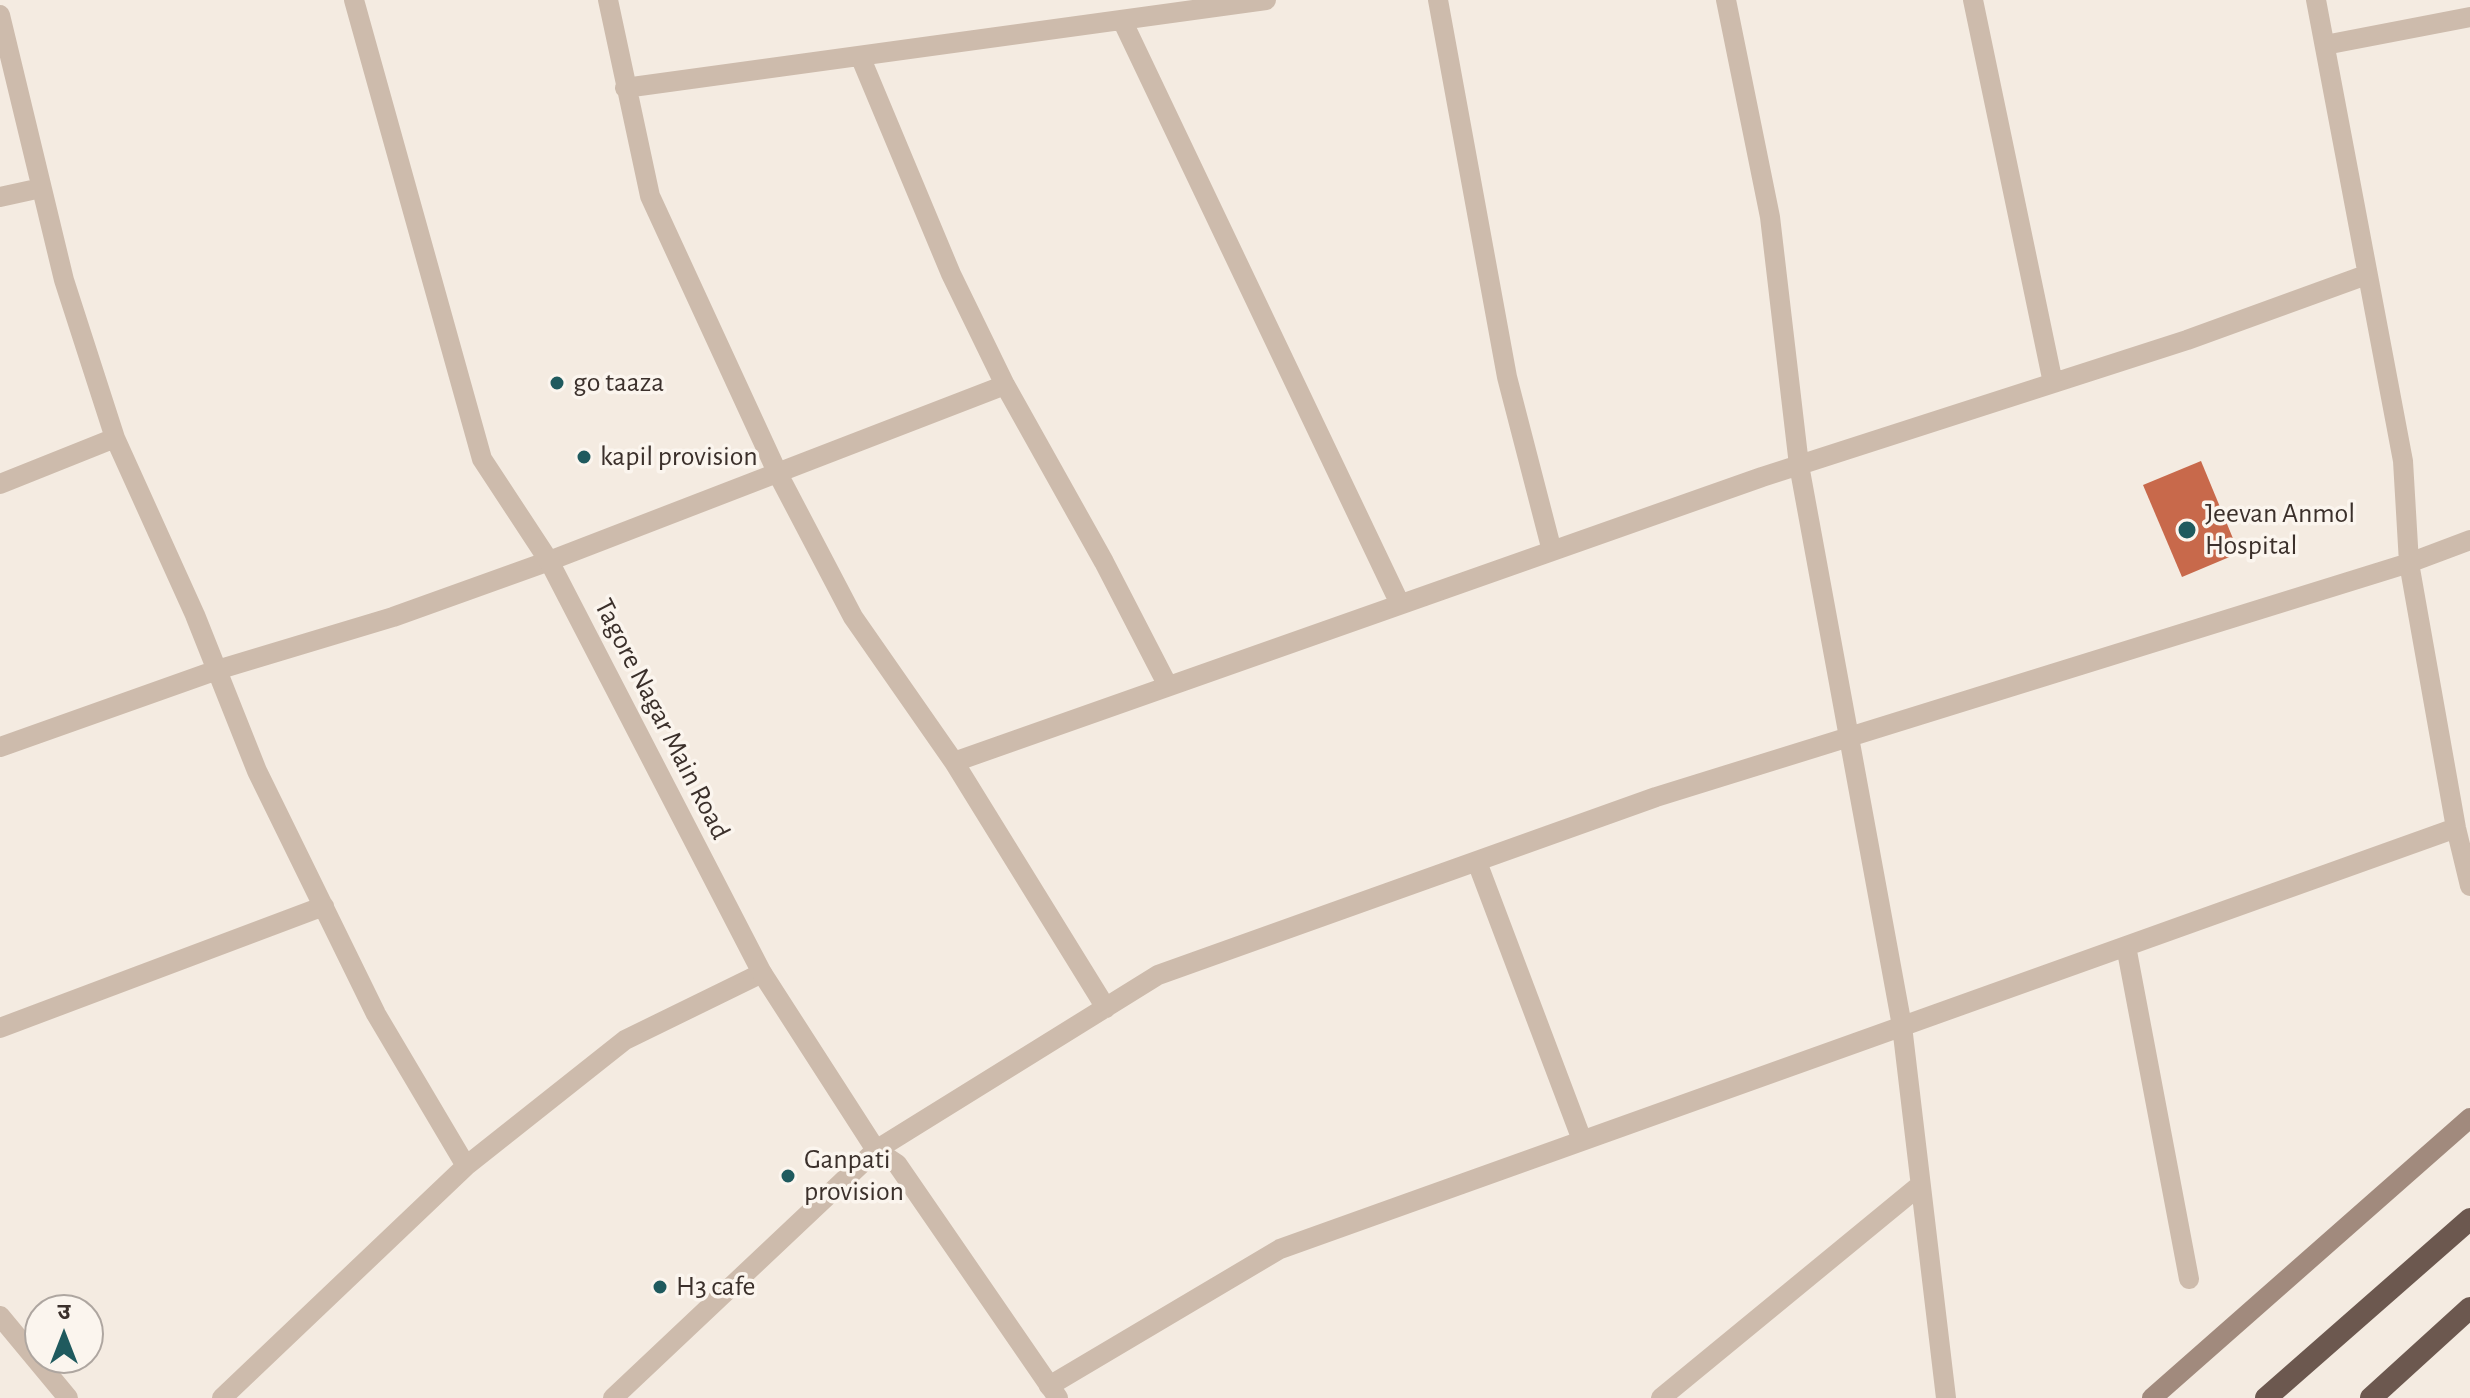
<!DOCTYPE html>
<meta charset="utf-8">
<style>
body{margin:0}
#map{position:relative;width:2470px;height:1398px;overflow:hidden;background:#f4ebe1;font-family:"Alegreya Sans","Noto Sans Devanagari",sans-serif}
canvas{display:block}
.north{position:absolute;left:24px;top:1294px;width:80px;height:80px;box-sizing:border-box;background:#fbf5ee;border:2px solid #aea6a0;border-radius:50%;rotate:0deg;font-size:22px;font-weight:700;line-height:32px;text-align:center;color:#3b302b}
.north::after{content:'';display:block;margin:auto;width:28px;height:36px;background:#1f5a5e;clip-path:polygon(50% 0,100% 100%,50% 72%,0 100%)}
</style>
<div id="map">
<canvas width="2470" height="1398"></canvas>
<div class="north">उ</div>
</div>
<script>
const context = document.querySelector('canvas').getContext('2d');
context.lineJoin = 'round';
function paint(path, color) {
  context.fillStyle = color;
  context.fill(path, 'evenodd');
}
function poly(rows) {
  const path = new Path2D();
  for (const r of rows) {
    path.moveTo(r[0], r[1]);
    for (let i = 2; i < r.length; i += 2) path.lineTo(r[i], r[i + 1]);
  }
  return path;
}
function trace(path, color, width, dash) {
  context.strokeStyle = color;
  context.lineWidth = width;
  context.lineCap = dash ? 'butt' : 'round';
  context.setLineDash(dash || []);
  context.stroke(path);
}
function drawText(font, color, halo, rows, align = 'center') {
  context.font = font + ' "Alegreya Sans",sans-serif';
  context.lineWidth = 7;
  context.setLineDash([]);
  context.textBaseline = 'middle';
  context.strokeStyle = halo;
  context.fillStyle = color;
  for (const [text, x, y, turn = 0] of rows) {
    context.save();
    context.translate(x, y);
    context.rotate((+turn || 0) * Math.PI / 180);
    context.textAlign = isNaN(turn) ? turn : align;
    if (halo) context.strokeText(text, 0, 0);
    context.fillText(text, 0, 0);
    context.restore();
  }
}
paint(poly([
 [2201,461,2239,553,2182,577,2143,485]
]), '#c8694b');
trace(poly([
 [608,0,650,196,778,474,853,617,954,762,1106,1008],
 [1438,0,1507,377,1552,551],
 [1726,0,1770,217,1799,465,1902,1026,1946,1398],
 [1973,0,2053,383],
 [2316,0,2403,461,2409,563,2456,828,2470,886],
 [0,15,64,280,115,438,195,615,257,771,376,1014,466,1166],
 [1122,20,1400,604],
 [2325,45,2470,17],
 [860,56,951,274,1005,385,1104,562,1168,686],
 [625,88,1266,0],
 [0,197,41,188],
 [0,484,115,438],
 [0,747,217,670,393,617,549,561,1005,385],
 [954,762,1762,477,2187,340,2366,275],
 [1477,862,1582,1140],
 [2126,946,2189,1279],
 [0,1028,324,906],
 [0,1316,68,1398],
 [1049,1386,1280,1249,2456,828],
 [222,1398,466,1166,625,1040,762,973],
 [613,1398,876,1150,1158,975,1656,797,2409,563,2470,540],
 [1661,1398,1919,1186]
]), '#cdbbac', 20);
trace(poly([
 [354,0,482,459,549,561,762,973,876,1150,897,1164,1058,1398]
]), '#cdbbac', 20);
trace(poly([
 [2152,1398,2470,1118]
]), '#a18a7d', 20);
trace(poly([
 [2266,1398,2470,1219],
 [2371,1398,2470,1308]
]), '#6c584f', 22);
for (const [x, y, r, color] of [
 [557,383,8,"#1f5a5e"],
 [584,457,8,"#1f5a5e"],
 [2187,530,10,"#1f5a5e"],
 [788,1176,8,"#1f5a5e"],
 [660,1287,8,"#1f5a5e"]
]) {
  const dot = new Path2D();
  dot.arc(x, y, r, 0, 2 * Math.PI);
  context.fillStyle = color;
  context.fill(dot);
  trace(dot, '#fbf5ee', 3);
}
drawText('28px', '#3b302b', '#fbf5ee', [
 ["go taaza",573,383],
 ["kapil provision",600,457],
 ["Jeevan Anmol",2205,514],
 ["Hospital",2205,546],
 ["Ganpati",804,1160],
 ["provision",804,1192],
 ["H3 cafe",676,1287]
], 'left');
drawText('28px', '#3b302b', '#fbf5ee', [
 ["Tagore Nagar Main Road",662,719,63]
]);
</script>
